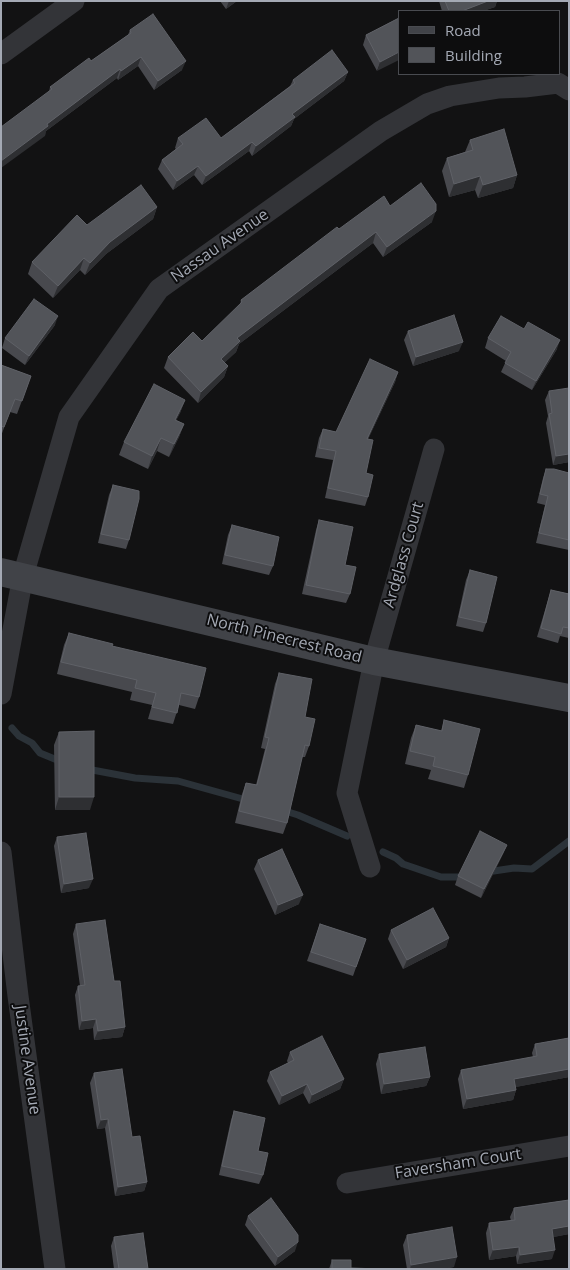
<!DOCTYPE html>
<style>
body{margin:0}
#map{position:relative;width:570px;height:1270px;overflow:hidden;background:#121213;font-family:"Open Sans",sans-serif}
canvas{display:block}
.frame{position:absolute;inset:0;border:2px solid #a4a9b4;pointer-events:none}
.legend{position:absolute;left:398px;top:10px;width:162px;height:65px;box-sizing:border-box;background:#0d0d0e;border:1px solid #494b50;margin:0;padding:6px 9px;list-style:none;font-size:15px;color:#a4a9b4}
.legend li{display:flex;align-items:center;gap:10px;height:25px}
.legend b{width:25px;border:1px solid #494b50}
</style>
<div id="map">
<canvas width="570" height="1270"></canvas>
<div class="frame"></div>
<ul class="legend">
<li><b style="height:6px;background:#414348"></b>Road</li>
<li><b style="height:14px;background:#525459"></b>Building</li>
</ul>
</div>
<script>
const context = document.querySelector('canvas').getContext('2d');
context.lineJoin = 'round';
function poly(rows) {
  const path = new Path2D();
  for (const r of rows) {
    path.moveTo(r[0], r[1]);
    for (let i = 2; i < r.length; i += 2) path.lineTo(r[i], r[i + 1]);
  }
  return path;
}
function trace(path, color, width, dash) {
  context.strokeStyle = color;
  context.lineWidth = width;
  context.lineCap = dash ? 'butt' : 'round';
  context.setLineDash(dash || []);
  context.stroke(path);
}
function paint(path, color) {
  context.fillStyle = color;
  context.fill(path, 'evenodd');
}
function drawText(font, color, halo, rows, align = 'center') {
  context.font = font + ' "Open Sans",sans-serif';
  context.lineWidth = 4;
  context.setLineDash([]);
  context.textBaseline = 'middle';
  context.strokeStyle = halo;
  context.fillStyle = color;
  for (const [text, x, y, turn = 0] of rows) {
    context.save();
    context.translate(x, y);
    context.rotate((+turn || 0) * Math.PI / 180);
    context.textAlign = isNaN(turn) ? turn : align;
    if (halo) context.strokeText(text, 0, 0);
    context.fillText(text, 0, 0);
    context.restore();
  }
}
trace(poly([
 [12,728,19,736,32,743,40,753,62,762],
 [87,769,135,778,178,781,250,801],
 [282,810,298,815,347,836],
 [383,852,396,858,403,864,441,877,464,877],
 [487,872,514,868,532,869,569,841]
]), '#2b3238', 7);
trace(poly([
 [1,54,74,1],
 [1,694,23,576,69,417,159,289,381,131,427,104,450,96,499,88,525,87,558,83,569,90],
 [1,852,18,996,55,1269],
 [370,867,347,793,374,661,434,449],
 [347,1183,569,1146]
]), '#333438', 21);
trace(poly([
 [1,572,374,661,569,698]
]), '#414348', 28);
paint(poly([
 [220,1,237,1,226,9],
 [439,1,497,1,495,7,483,11,442,11],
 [399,18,377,71,363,45,366,35],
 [130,30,182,70,154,90,138,66,118,80,117,78,46,131,45,136,49,92,50,87,91,61,128,35],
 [348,72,344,81,294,119,291,126,252,156,249,151,202,185,194,175,173,190,158,169,162,160,176,149,175,148,178,138,221,138,290,86,293,80],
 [470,140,517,175,513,188,478,198,475,190,449,197,442,171,447,158,465,152],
 [390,206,432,222,383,257,373,243,239,344,236,352,224,363,228,366,224,377,198,403,164,368,168,357,202,341,240,305,241,300,339,229],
 [157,207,153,219,106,254,85,275,80,270,53,298,28,274,32,262,87,225],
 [55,325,25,365,2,348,5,338],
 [408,331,459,351,413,366,404,340],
 [488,338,557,349,532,390,501,372,506,361,485,348],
 [1,365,31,376,17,414,10,412,1,436],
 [398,372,395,382,368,439,366,473,368,497,365,506,325,498,333,460,315,457,319,438,323,429,336,432],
 [549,391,569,462,553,465,546,423,548,416,545,400],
 [185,400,180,413,176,420,184,424,179,437,169,457,157,451,148,469,119,455,124,442],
 [546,469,569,473,569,550,536,543,545,505,537,503,543,478],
 [113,485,129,540,126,549,98,543,109,495],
 [319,520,345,565,350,594,346,603,302,594,316,530],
 [232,525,273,566,269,575,222,564,228,535],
 [470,570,486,623,483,632,456,626,466,580],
 [551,590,569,594,569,638,560,636,558,643,537,637],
 [69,633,112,646,199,697,195,709,179,705,173,724,148,719,152,705,130,700,132,692,57,674,64,645],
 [279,673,305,717,309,746,305,757,302,757,287,823,283,834,235,823,242,794,246,783,256,785,265,749,261,748,275,684],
 [444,720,468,775,464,788,428,779,431,770,405,764,411,738,416,725,441,731],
 [59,732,90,810,55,810,54,745],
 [57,837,89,888,61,893,54,846],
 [507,845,503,854,481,898,455,885,458,876],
 [258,860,299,904,275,915,254,869],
 [76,924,114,981,125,1027,122,1037,94,1040,93,1028,79,1030,75,995,78,986,80,986,73,934],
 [320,924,366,939,353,976,307,961],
 [391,930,449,938,446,947,403,969,388,939],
 [569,1038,569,1077,515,1087,516,1090,513,1100,463,1109,458,1079,461,1070,533,1057,532,1053,535,1044],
 [290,1052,344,1079,340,1089,309,1104,303,1093,279,1105,267,1081,270,1072,288,1063,287,1061],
 [379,1054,430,1077,426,1086,381,1094,376,1064],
 [94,1073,132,1137,147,1182,144,1191,115,1196,105,1128,97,1129,90,1083],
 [234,1111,258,1151,263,1175,259,1184,219,1175,231,1120],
 [569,1197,569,1234,553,1237,552,1259,517,1264,516,1256,489,1260,486,1233,489,1223,511,1221,510,1217,514,1208,568,1200],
 [248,1216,295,1251,275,1266,245,1225],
 [407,1235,454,1267,441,1269,407,1269,403,1245],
 [114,1237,148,1269,114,1269,111,1246],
 [332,1260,351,1268,380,1269,329,1269]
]), '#48494e');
paint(poly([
 [229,1,237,1,226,9],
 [488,1,497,1,495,7,483,11,462,11],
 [399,52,399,60,377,71,380,62],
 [141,57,138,66,118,80,121,71],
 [186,61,182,70,154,90,158,81],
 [120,69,117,78,46,131,45,136,1,168,1,161,47,124],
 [348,72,344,81,294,119,291,126,252,156,256,146,292,114],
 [252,142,249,151,202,185,206,176],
 [198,166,194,175,173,190,177,181],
 [517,175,513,188,478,198,483,185],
 [480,176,475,190,449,197,454,184],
 [157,207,153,219,106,254,85,275,90,263,110,242],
 [436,211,432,222,383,257,387,247],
 [376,232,373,243,239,344,236,352,217,370,221,359,237,338],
 [84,258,80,270,53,298,58,286],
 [58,316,55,325,25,365,29,356],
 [560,340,557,349,532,390,536,381],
 [463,342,459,351,413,366,416,357],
 [228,366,224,377,198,403,201,392],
 [398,372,395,382,364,448,367,439],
 [185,400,180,413,170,433,175,420],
 [184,424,179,437,169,457,174,444],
 [161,438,157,451,148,469,152,456],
 [569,454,569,462,553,465,556,456],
 [59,797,94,797,90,810,55,810],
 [507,845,503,854,481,898,484,889],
 [93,879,89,888,61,893,64,884],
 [303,895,299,904,275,915,278,905],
 [449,938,446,947,403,969,407,960],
 [96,1019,93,1028,79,1030,82,1021],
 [125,1027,122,1037,94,1040,98,1031],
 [569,1069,569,1077,511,1088,514,1079],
 [430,1077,426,1086,381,1094,384,1084],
 [344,1079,340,1089,309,1104,312,1095],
 [307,1084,303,1093,279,1105,282,1096],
 [516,1090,513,1100,463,1109,467,1099],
 [108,1119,105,1128,97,1129,101,1120],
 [147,1182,144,1191,115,1196,118,1187],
 [569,1226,569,1234,549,1238,552,1229],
 [298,1242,295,1251,275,1266,278,1257],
 [519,1247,516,1256,489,1260,493,1250],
 [555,1250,552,1259,517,1264,520,1255],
 [457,1257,454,1267,441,1269,410,1269,411,1265]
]), '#2e2f32');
const building = poly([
 [445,1,488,1,462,11,449,11,445,1],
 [153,14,186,61,158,81,141,57,121,71,120,69,47,124,48,126,1,161,1,127,52,89,50,87,89,58,91,61,131,33,130,30,153,14],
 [399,18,399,52,380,62,366,35,399,18],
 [332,50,348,72,292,114,295,117,256,146,252,142,206,176,198,166,177,181,162,160,183,144,178,138,206,118,221,138,295,83,293,80,332,50],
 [504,129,517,175,483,185,480,176,454,184,447,158,473,150,470,140,504,129],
 [421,183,436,204,436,211,387,247,376,232,237,338,240,341,221,359,228,366,201,392,168,357,193,332,202,341,242,302,241,300,337,227,339,229,384,196,390,206,421,183],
 [141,185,157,207,110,242,90,263,84,258,58,286,32,262,77,215,87,225,141,185],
 [34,299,58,316,29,356,5,338,34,299],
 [454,315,463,342,416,357,408,331,454,315],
 [501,316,524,329,528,322,560,340,536,381,505,363,511,352,488,338,501,316],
 [370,359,398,372,367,439,373,440,366,473,373,475,368,497,328,488,336,451,319,448,323,429,336,432,370,359],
 [1,365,31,376,22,401,15,399,4,427,1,426,1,365],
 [154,384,185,400,175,420,184,424,174,444,161,438,152,456,124,442,154,384],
 [569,388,569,454,556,456,549,414,552,413,549,391,569,388],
 [546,469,554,469,569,473,569,540,539,533,548,496,540,494,546,469],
 [113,485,139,491,139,499,129,540,101,534,113,485],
 [319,520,353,527,345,565,356,567,350,594,306,585,319,520],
 [232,525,279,537,273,566,225,555,232,525],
 [470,570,497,577,486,623,459,617,470,570],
 [551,590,569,594,569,628,563,627,561,634,541,628,551,590],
 [69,633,113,644,112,646,206,668,199,697,181,693,177,713,152,707,156,693,135,688,137,680,61,662,69,633],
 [279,673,312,679,305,717,315,719,309,746,305,745,287,823,239,811,246,783,257,785,269,738,265,737,279,673],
 [444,720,480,729,468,775,433,766,435,757,410,751,416,725,442,731,444,720],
 [94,731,94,797,59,797,59,732,94,731],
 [480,831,507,845,484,889,458,876,480,831],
 [86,833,93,879,64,884,57,837,86,833],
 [282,849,303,895,278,905,258,860,282,849],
 [433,908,449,938,407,960,391,930,433,908],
 [105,920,114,981,120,981,125,1027,98,1031,96,1019,82,1021,78,986,85,985,76,924,105,920],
 [320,924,366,939,356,967,311,952,320,924],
 [322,1036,344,1079,312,1095,307,1084,282,1096,270,1072,294,1060,290,1052,322,1036],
 [569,1038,569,1069,514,1079,516,1090,467,1099,461,1070,537,1056,535,1044,569,1038],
 [425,1047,430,1077,384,1084,379,1054,425,1047],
 [122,1069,132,1137,140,1136,147,1182,118,1187,108,1119,101,1120,94,1073,122,1069],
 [234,1111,265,1118,258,1151,268,1153,263,1175,222,1166,234,1111],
 [271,1198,298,1235,298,1242,278,1257,248,1216,271,1198],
 [569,1200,569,1226,552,1229,555,1250,520,1255,519,1247,493,1250,489,1223,515,1220,514,1208,569,1200],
 [452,1227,457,1257,411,1265,407,1235,452,1227],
 [143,1233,148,1269,119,1269,114,1237,143,1233],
 [332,1260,351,1260,351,1268,380,1269,332,1269,332,1260]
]);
paint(building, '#525459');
trace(building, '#5f6167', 1);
drawText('16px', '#a4a9b4', '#0d0d0e', [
 ["Nassau Avenue",220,246,-35],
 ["Ardglass Court",404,555,-74],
 ["North Pinecrest Road",284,639,14],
 ["Justine Avenue",27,1060,82],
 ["Faversham Court",458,1164,-9]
]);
</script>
